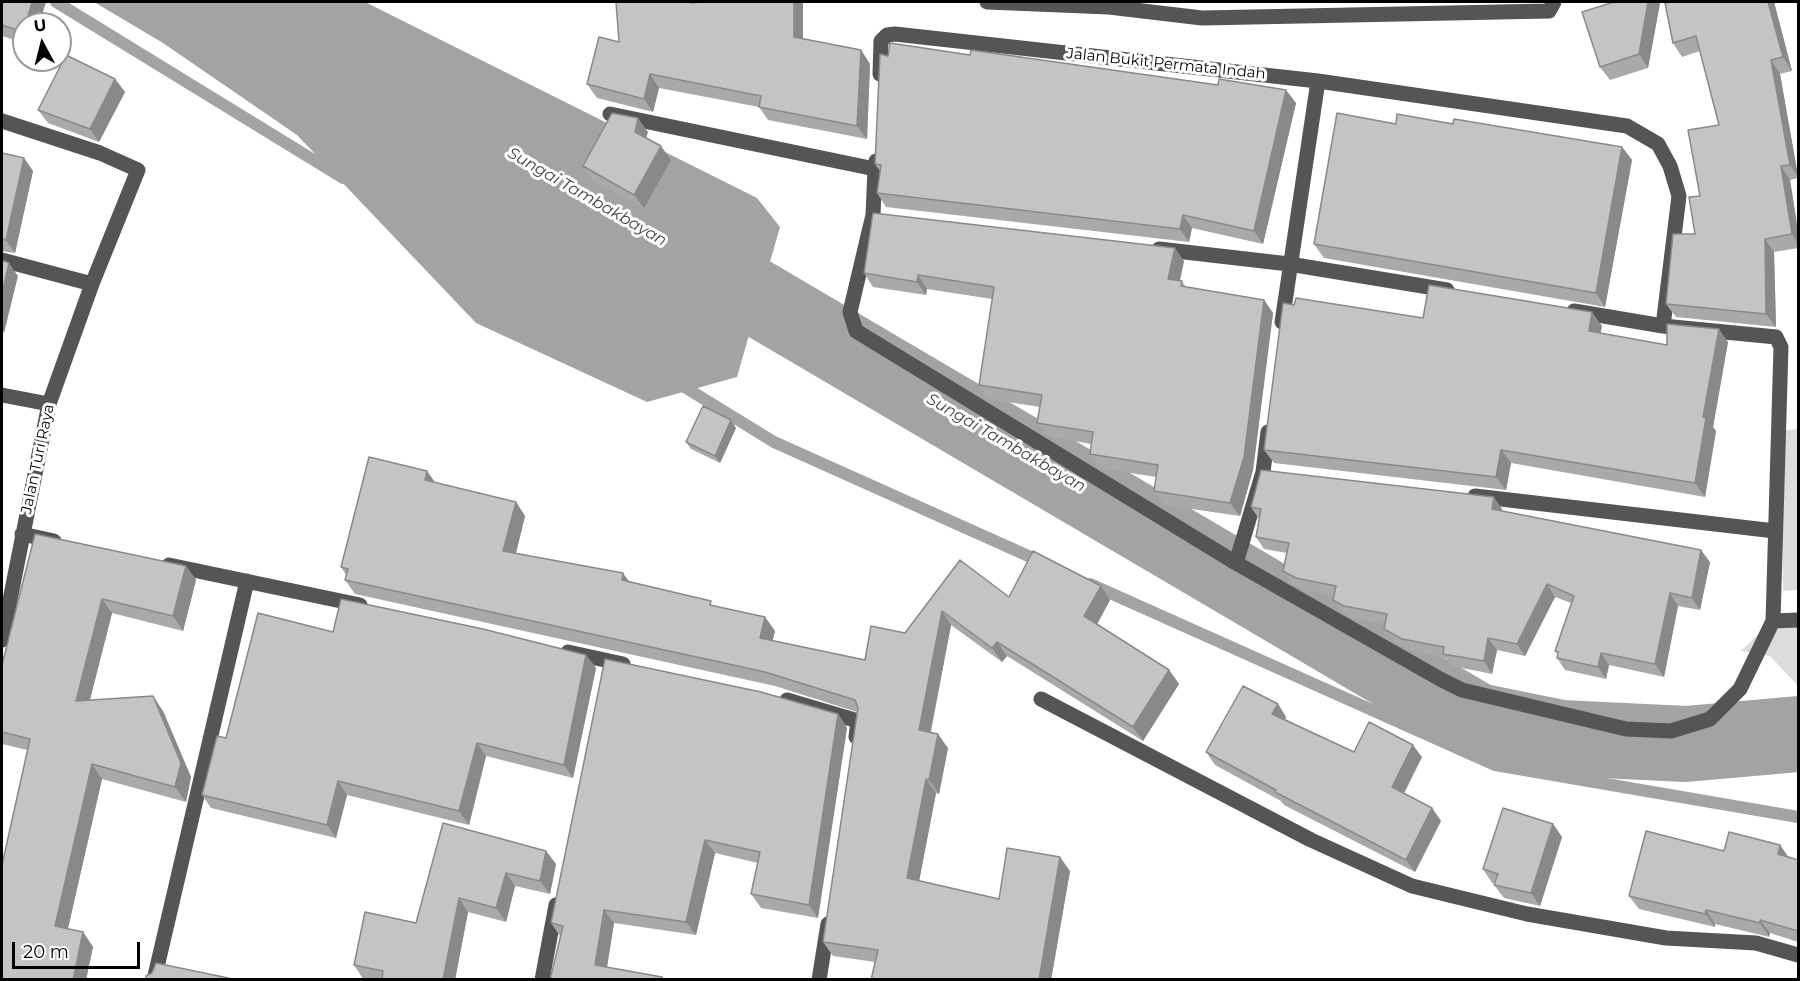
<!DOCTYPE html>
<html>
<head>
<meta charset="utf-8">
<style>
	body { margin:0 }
	#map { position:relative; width:1800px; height:981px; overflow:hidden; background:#fff; font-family:Montserrat,sans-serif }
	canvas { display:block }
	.frame { position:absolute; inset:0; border:3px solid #000; pointer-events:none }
	.north { position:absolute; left:12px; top:12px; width:60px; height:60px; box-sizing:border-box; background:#fff; border:2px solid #999; border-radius:50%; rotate:353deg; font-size:16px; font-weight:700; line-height:24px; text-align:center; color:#000 }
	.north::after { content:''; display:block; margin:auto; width:21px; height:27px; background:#000; clip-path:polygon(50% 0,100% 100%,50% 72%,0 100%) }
	.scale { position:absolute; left:12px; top:942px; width:128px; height:27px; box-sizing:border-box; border:3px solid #000; border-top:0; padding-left:8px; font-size:18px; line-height:21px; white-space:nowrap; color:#000; -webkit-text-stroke:4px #fff; paint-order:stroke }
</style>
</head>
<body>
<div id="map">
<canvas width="1800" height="981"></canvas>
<div class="frame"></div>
<div class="north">U</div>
<div class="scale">20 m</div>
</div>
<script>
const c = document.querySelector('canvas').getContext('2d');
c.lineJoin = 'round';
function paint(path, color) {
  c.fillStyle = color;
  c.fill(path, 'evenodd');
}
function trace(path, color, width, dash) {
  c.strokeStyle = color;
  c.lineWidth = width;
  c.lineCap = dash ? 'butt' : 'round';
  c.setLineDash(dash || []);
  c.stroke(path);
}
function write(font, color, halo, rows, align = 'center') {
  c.font = font + ' Montserrat,sans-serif';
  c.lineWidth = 6;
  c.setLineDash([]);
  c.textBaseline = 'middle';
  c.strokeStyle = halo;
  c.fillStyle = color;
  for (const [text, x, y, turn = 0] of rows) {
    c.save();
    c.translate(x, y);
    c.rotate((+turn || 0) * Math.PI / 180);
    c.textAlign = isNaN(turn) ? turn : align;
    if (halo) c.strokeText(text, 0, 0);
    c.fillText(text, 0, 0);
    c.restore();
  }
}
const green = new Path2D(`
	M1798,429V590L1783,591L1781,431Z
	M1798,626V686L1770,656L1741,651L1763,630Z`);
const water = new Path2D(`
	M94,2H365L757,198L780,227L737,377L647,402L476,323L297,135L163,43Z`);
const stream = new Path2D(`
	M56,2L343,178
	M678,383L774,442L1044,563
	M1090,584L1495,765L1798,817`);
const river = new Path2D(`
	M669,246L1477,721L1561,738L1686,744L1798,734`);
const minor = new Path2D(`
	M987,2L1109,7L1202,18L1549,11L1554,2
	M880,74L881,41L887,35L895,34L1318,81L1627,126L1658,144L1670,166L1679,196L1663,326
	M610,114L875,169L876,161
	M2,121L100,153L138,170L92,284L49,404L2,640
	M875,169L873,215L850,312L856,331L1236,563L1440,679L1462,690L1626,729L1671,731L1710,719L1740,689L1773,621L1781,347L1776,337L1663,326L1574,311
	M1159,249L1289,264L1447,290
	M2,260L92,284
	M1282,322L1318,81
	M2,395L49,404
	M1475,496L1775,531
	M22,534L54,541
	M1236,563L1263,472L1268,432
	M169,565L360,605
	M1773,621L1798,620
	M568,652L623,664
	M1041,699L1311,840L1412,886L1527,914L1666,938L1756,943L1798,955
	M787,700L858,721L856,737
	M154,980L247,581
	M542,980L556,905
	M819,980L828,924`);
const wall = new Path2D(`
	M2,2H46L39,24H24V43L2,36Z
	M700,2H803V39L861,50L870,64L867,139L768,120L759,107L659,88L653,112L597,98L587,84L619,42L694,3Z
	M1166,2H1187L1167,3Z
	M1614,2H1658L1660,3L1648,68L1610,80L1600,67Z
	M1670,2H1774L1792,71L1780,74L1798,175V178L1790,180L1798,231V248L1774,252L1776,327L1676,317L1666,304L1695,234L1700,196L1719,125L1700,51L1682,57L1673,43Z
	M970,55L1218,85L1286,90L1296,103L1263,244L1192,228L1189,242L886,207L877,193L880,171L875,164L888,56Z
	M115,79L125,92L99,142L48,123L38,110Z
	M1396,124H1453L1622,147L1632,160L1605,307L1324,258L1314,244Z
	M648,132L646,138L671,160L644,208L592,180L583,166Z
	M2,153L24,158L33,171L15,253L2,251Z
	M1184,261L1180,281H1182L1186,287L1264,300L1273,313L1253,470L1240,516L1164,505L1154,491L1156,477L1099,468L1090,454L1091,444L1047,436L1037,423L1040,407L988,399L979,385L992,299L927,289L926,295L873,287L864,273Z
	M1294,305L1423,318L1602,326L1600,333L1667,345L1728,342L1713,427L1716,431L1705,497L1511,463L1506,490L1274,463L1264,450Z
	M736,428L720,463L691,449L686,442Z
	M427,471L435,482L516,502L525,516L516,553L629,581L714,606L765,617L775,631L772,640L865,660L905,633L960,560L1009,597L1110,600L1097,624L1169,670L1179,684L1143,741L1007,656L1002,662L951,625L931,732L948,748L939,794L936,793L919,881L999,899L1070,871L1051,980H871L875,962L833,956L823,942L857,712L775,686L355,594L345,580L346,575L341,567Z
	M1251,507L1502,509V511L1710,562L1700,610L1678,606L1664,677L1609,665L1606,679L1565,670L1557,658V654L1555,651L1571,603L1555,597L1525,656L1497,650L1492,674L1452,666L1446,658L1410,651L1393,641L1384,629L1385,624L1353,618L1342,612L1333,600L1334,596L1304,591L1291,583L1283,571L1287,553L1264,549L1256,537L1259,519Z
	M35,534L186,566L196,580L183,631L112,613L90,700L163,711L191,777L186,802L102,779L68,929L83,932L93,947L86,980H2L27,750L2,744V665Z
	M333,632L586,655L596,668L573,778L486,756L469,825L347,795L336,838L211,808L202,795L226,738Z
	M1278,704L1286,717L1285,719L1354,752L1422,757L1404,794L1432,808L1441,821L1415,872L1284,805L1281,801L1215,765L1206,752Z
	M838,714L847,728L818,918L761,908L751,894L758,863L715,853L696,935L614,923L607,967L662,977L664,980H550L560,936L551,923Z
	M1553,824L1562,837L1540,906L1504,898L1494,885L1495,883H1492L1483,869Z
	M1780,845L1788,856L1798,860V942L1770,933L1769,937L1715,924V927L1639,909L1629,896L1724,851Z
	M546,851L556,864L550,894L515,886L506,922L468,912L455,980H367L363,979L354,965L416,923Z`);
const shadedWall = new Path2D(`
	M32,2H46L39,24H26Z
	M794,2H803V51L794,37Z
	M1648,2H1658L1660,3L1648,68L1639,54Z
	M1768,2H1774L1792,71L1783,57Z
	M861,50L870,64L867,139L857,126Z
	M1771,60L1780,74L1798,177L1790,165Z
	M650,74L659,88L653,112L644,99Z
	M115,79L125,92L99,142L90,129Z
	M1286,90L1296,103L1263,244L1254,231Z
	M638,118L648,132L644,145L635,132Z
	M661,146L671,160L644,208L634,195Z
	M1622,147L1632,160L1605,307L1596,293Z
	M24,158L33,171L15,253L6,240Z
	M1781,166L1790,180L1798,231V244L1792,234Z
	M1183,215L1192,228L1189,242L1180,229Z
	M1765,239L1774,252L1776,327L1766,314Z
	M1175,248L1184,261L1177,292L1168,279Z
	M9,263L18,276L4,333L2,329V293Z
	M918,275L927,289L926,295L917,282Z
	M1264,300L1273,313L1253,470L1240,516L1230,503Z
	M1592,312L1602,326L1598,345L1589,331Z
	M1719,329L1728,342L1713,427L1716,431L1705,497L1695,483L1703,417Z
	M731,420L736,428L720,463L715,456Z
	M1501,450L1511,463L1506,490L1496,477Z
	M427,471L437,486L425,480Z
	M1494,497L1502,509L1500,521L1492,509Z
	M516,502L525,516L513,565L503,551Z
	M1701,550L1710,562L1700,610L1692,598Z
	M186,566L196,580L183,631L173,616Z
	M623,573L633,587L622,580Z
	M1547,584L1555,597L1525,656L1517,644Z
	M1101,586L1110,600L1094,630L1084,616Z
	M1670,593L1678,606L1664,677L1655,664Z
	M102,599L112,613L86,715L76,701Z
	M942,611L951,625L928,744L919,730Z
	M765,617L775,631L770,652L760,638Z
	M1488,638L1497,650L1492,674L1484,661Z
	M997,642L1007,656L1002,662L992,648Z
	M1601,653L1609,665L1606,679L1598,667Z
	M586,655L596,668L573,778L564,765Z
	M1169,670L1179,684L1143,741L1133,727Z
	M153,696L163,711L191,777L186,802L175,787Z
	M1278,704L1286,717L1281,726L1272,714Z
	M838,714L847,728L818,918L809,905Z
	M938,734L948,748L939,794L929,780Z
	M477,743L486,756L469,825L459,811Z
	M1413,745L1422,757L1400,800L1392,787Z
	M92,764L102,779L65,941L55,926Z
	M926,779L936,793L917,892L907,878Z
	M338,781L347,795L336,838L327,825Z
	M1432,808L1441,821L1415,872L1406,860Z
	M1553,824L1562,837L1540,906L1531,893Z
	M705,840L715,853L696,935L686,922Z
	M1780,845L1789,859L1778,854Z
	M546,851L556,864L550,894L540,881Z
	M1060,857L1070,871L1051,980H1039Z
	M506,873L515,886L506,922L496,908Z
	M459,898L468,912L455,980H443Z
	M604,910L614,923L605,979L595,965Z
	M1706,910L1715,924V927L1705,914Z
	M1760,920L1770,933L1769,937L1760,923Z
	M83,932L93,947L86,980H73Z`);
const building = new Path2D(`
	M2,2H32L26,24H24L23,32L2,25Z
	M616,2H690L692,3L700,2H794V37L861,50L857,126L759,107L761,96L650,74L644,99L587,84L599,37L619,42Z
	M1614,2H1648L1639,54L1600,67L1582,12Z
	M1670,2H1768L1783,57L1771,60L1790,165L1781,166L1792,234L1765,239L1766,314L1666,304L1673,234H1695L1689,197L1700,196L1688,130L1719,125L1696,36L1673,43L1665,3Z
	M890,43L970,55L971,50L1218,85L1219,79L1286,90L1254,231L1183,215L1180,229L877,193L881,165L875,164L880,54L888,56Z
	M66,55L115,79L90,129L38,110Z
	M612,113L638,118L635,132L661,146L634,195L583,166Z
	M1337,113L1396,124L1397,114L1453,124L1454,119L1622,147L1596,293L1314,244Z
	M2,153L24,158L6,240L2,239Z
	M873,213L1175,248L1168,279L1182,281L1181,286L1264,300L1244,457L1230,503L1154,491L1158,465L1090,454L1093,432L1037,423L1042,395L979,385L994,287L918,275L917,282L864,273Z
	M2,260L9,263L2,293Z
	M1429,285L1592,312L1589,331L1667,345V324L1719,329L1703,417L1706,418L1695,483L1501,450L1496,477L1264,450L1283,303L1294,305L1296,298L1423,318Z
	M703,406L731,420L715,456L686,442Z
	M369,457L427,471L425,480L516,502L503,551L623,573L622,580L711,601L710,605L765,617L760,638L865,660L871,626L905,633L960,560L1009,597L1033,551L1101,586L1084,616L1169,670L1133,727L997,642L992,648L942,611L919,730L938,734L929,780L926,779L907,878L999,899L1007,848L1060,857L1039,980H871L878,950L823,942L858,708L855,700L765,672L345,580L348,569L341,567Z
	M1261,470L1494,497L1492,509L1701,550L1692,598L1670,593L1655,664L1601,653L1598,667L1557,658L1558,652L1555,651L1574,596L1547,584L1517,644L1488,638L1484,661L1443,654L1444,647L1402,639L1384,629L1387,614L1344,606L1333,600L1336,586L1296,578L1283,571L1289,543L1256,537L1261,509L1251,507Z
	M35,534L186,566L173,616L102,599L76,701L153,696L181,763L175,787L92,764L55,926L83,932L73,980H2V865L30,739L2,732V665Z
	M341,599L483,629L586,655L564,765L477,743L459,811L338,781L327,825L202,795L217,736L226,738L258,613L333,632Z
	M605,659L761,692L838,714L809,905L751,894L760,852L705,840L686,922L604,910L595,965L662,977V980H550L563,926L551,923Z
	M1243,686L1278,704L1272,714L1354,752L1369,722L1413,745L1392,787L1432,808L1406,860L1275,792L1276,790L1206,752Z
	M1503,808L1553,824L1531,893L1494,885L1498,874L1483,869Z
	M443,823L546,851L540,881L506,873L496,908L459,898L443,980H382L383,971L354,965L365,912L416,923Z
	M1646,831L1724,851L1729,832L1780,845L1778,854L1798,860V931L1760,920V923L1706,910L1705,914L1629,896Z
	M156,963L233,979L232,980H146V976L152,973Z`);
const streetNames = [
	["Jalan Bukit Permata Indah",1166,64,6],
	["Jalan Turi Raya",38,459,-78]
];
const waterNames = [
	["Sungai Tambakbayan",587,197,30],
	["Sungai Tambakbayan",1006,443,30]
];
paint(green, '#dcdcdc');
paint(water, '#a3a3a3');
trace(stream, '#a3a3a3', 12);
trace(river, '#a3a3a3', 76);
trace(minor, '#555', 15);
paint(wall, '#a9a9a9');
paint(shadedWall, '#898989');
paint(building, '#c4c4c4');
trace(building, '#898989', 1.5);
write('15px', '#000', '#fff', streetNames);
write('italic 16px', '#444', '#fff', waterNames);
</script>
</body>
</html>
